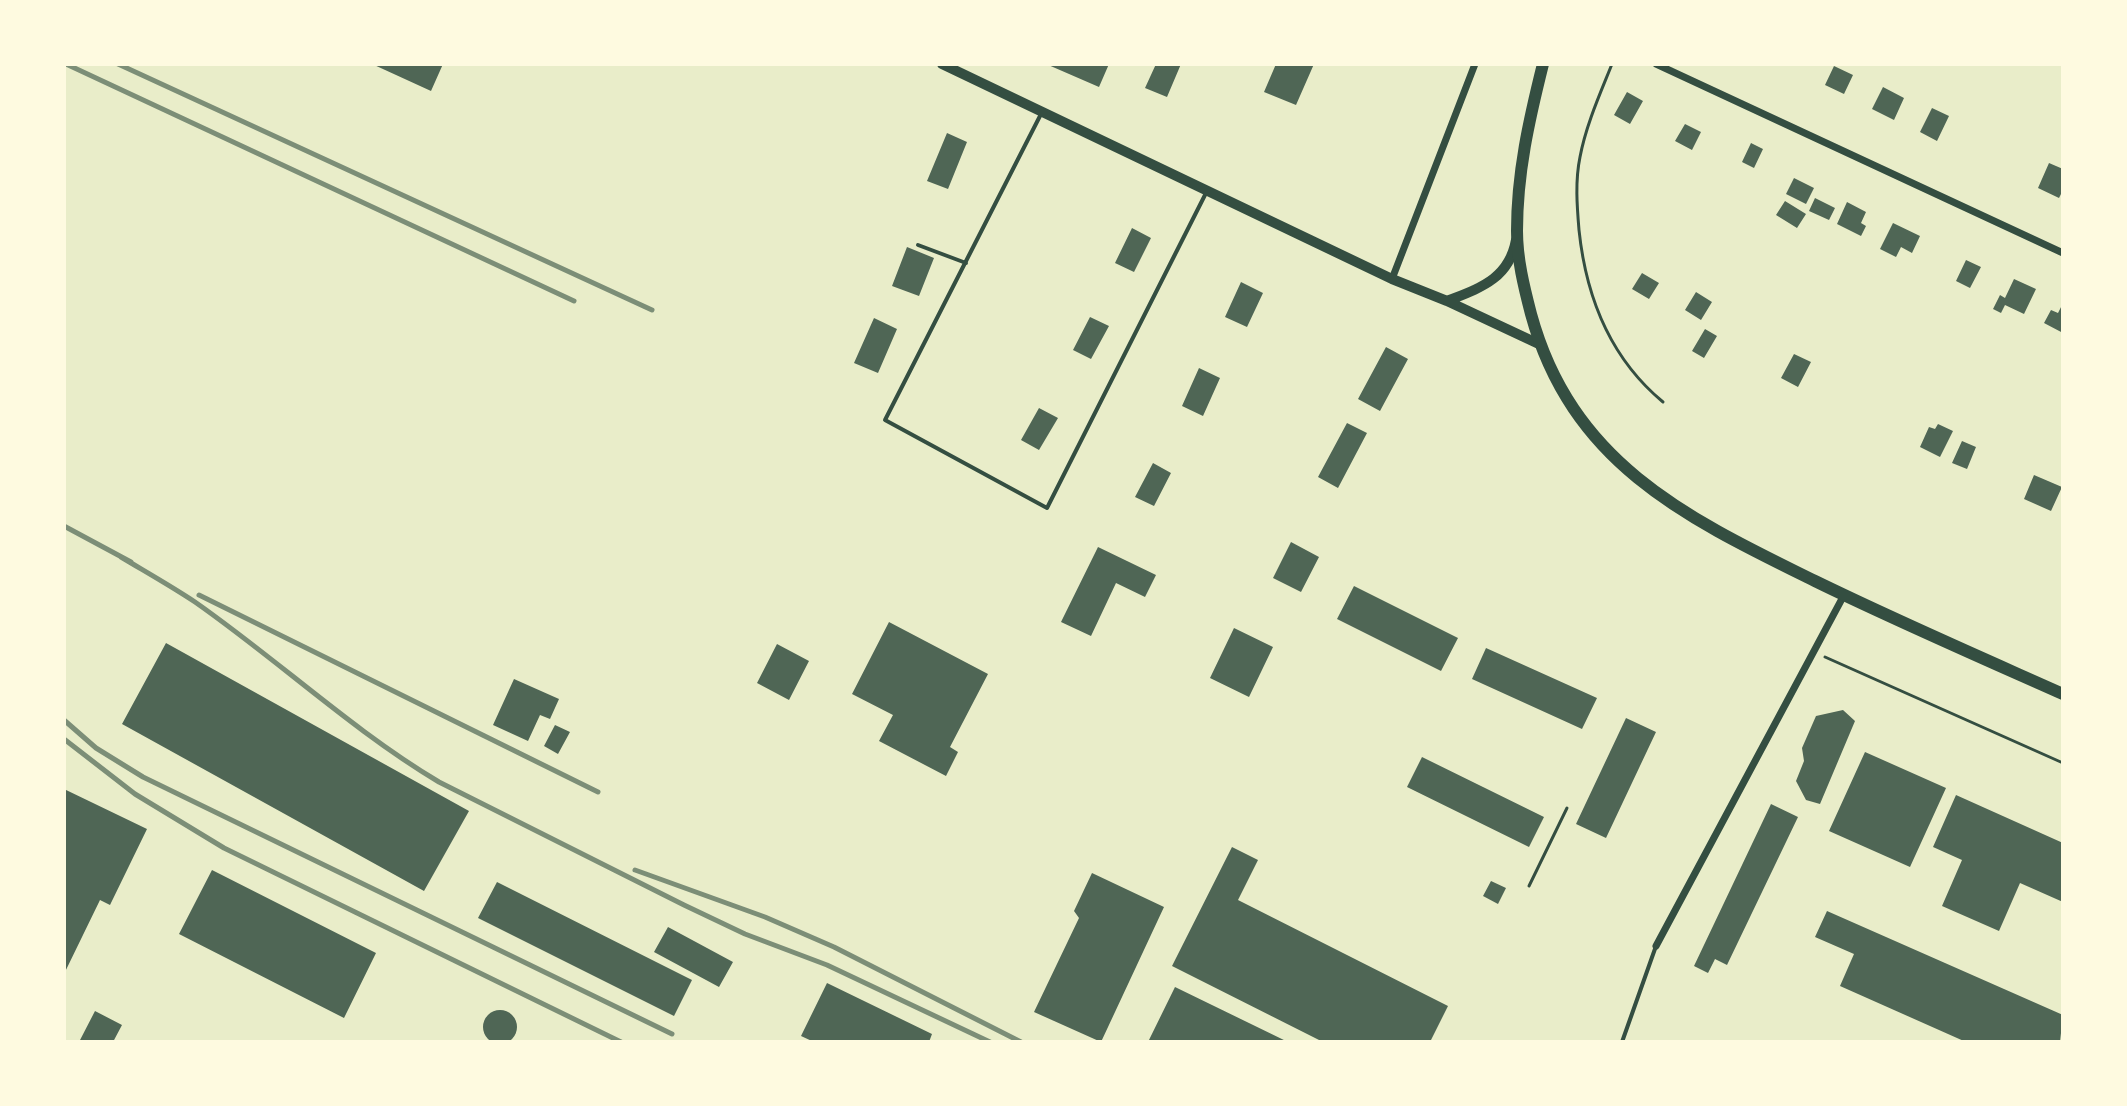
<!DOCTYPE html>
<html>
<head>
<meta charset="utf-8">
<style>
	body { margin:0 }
	#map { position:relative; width:2127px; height:1106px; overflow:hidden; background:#e9edc9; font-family:Overpass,sans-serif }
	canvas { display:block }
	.frame { position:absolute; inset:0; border:66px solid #fefae0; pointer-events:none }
</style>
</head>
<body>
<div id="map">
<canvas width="2127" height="1106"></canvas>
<div class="frame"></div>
</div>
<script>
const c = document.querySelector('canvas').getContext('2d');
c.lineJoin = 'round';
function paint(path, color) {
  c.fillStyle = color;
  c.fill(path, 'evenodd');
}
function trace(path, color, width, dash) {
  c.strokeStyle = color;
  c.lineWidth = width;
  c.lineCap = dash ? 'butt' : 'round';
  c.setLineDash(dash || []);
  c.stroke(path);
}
const building = new Path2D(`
	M372,64H443L431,91Z
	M1046,64H1109L1099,87Z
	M1156,64H1181L1167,97L1145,88Z
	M1276,64H1314L1296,105L1264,92Z
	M1834,66L1853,75L1844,94L1825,85Z
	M1883,87L1904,98L1894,120L1872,109Z
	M1627,92L1643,101L1630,124L1614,115Z
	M1932,108L1949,116L1937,141L1920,132Z
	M1685,124L1701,132L1692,150L1675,141Z
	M947,133L967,142L948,189L927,181Z
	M1751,143L1763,149L1754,168L1742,162Z
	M2049,163L2063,169V190L2059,198L2038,188Z
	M1794,178L1814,188L1806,204L1786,194Z
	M1815,198L1835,208L1829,220L1809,211Z
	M1785,201L1806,214L1797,228L1776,215Z
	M1847,202L1866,212L1861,223L1866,226L1861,236L1837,224Z
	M1893,223L1920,236L1912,253L1901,247L1896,257L1880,249Z
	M1132,228L1151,238L1134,272L1115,263Z
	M907,247L934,258L919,296L892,286Z
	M1966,260L1981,267L1970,288L1956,281Z
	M1642,273L1659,283L1649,299L1632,289Z
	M2014,279L2036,289L2024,314L2005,305L2001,313L1993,309L2000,295L2005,298Z
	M1241,282L1263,293L1247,327L1225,317Z
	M1696,292L1712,302L1701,320L1685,310Z
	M2063,303V333L2044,323L2051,310L2058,313Z
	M1090,317L1109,326L1091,359L1073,350Z
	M874,318L897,329L878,373L854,363Z
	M1705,329L1717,336L1704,358L1692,351Z
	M1386,347L1408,359L1380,411L1358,399Z
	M1794,354L1811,362L1798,387L1781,378Z
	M1199,368L1220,378L1203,416L1182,406Z
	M1039,408L1058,418L1039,450L1021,440Z
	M1347,423L1367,433L1338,488L1318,477Z
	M1938,424L1953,431L1940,457L1920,447L1929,427L1935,429Z
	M1962,441L1976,447L1967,469L1952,463Z
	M1153,463L1171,473L1154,506L1135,497Z
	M2034,475L2062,487L2051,511L2024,499Z
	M1291,542L1319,557L1301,592L1273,578Z
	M1098,547L1156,575L1145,597L1116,583L1091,636L1061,622Z
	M1354,586L1458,638L1441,671L1337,619Z
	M889,622L988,674L950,747L958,752L946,776L879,741L893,715L852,694Z
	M1234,628L1273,647L1249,697L1210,678Z
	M166,643L469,811L424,891L122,724Z
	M777,644L809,661L789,700L757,683Z
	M1486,648L1597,698L1582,729L1472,679Z
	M514,679L559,699L550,719L540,715L528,741L493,725Z
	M1843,710L1855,721L1820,804L1806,800L1796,781L1804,761L1802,748L1816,716Z
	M1626,718L1656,732L1606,838L1576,824Z
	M555,725L570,732L558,754L544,746Z
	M1865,752L1946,788L1910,867L1829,831Z
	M1422,757L1544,817L1529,847L1407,787Z
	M64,789L147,829L110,905L100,900L64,974Z
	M1956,795L2063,843V902L2020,883L1999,931L1942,906L1962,860L1933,847Z
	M1771,804L1798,817L1727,965L1715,959L1708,973L1694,966Z
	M1232,847L1258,860L1238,900L1448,1006L1430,1042H1323L1172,966Z
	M212,870L376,953L344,1018L179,934Z
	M1092,873L1164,907L1101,1042L1034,1012L1079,918L1074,911Z
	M1491,881L1506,888L1498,904L1483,896Z
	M497,882L692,980L674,1016L478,918Z
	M1827,911L2063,1015L2060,1042H1966L1840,986L1854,954L1815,937Z
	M668,927L733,962L719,987L654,952Z
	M827,983L932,1034L929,1042H814L801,1036Z
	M1175,987L1288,1042H1148Z
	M483 1027a17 17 0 1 1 34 0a17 17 0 1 1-34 0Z
	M95,1011L122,1025L113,1042H79Z`);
const path = new Path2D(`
	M1612,64C1600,94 1586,125 1580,157C1575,181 1577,206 1579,230C1586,297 1610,358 1663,402
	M1825,657L2063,763
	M1529,886L1567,808`);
const service = new Path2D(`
	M1041,114L885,420L1047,508L1207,191
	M918,245L966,263
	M1622,1042L1656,946`);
const minor = new Path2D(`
	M1656,64L2063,253
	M1392,279L1475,64
	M1656,946L1844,595`);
const secondary = new Path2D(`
	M942,64L1392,279L1447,301L1541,345
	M1447,301C1480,288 1509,279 1516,240`);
const primary = new Path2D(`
	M1543,64C1529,120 1517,173 1517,231C1517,259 1524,287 1531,314C1572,464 1687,518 1815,581C1897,621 1980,657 2063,694`);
const rail = new Path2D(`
	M66,64L574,301
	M118,64L652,310
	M64,526L131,562
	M121,557C146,572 171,586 195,602C278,660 352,730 439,782L684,905L745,934L827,965L990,1042
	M199,595L598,792
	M64,720L96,748L143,777L672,1034
	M64,739L135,794L224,848L621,1042
	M635,870L765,917L834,947L1021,1042`);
paint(building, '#4f6655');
trace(path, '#344e41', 3);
trace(service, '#344e41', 4);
trace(minor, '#344e41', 7);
trace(secondary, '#344e41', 10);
trace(primary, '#344e41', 12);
trace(rail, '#7c8e77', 5);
</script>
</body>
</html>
